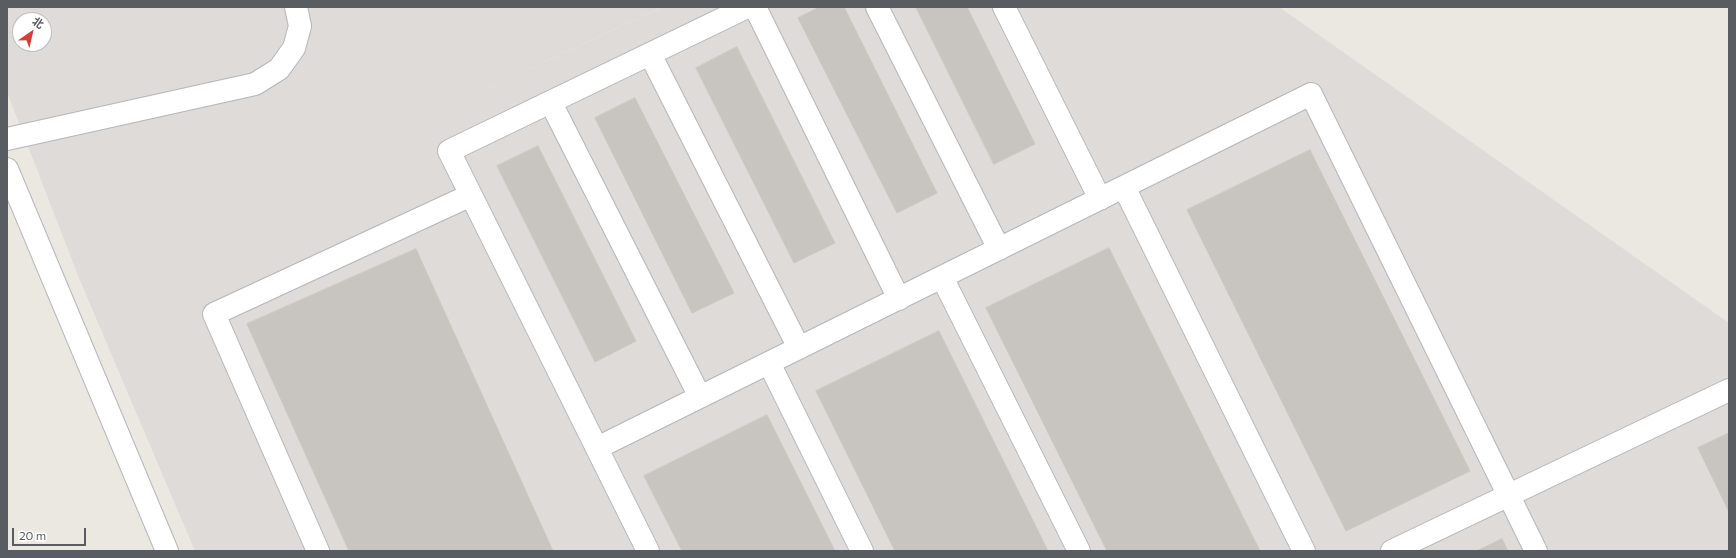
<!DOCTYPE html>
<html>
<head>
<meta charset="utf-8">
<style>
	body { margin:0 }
	#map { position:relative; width:1736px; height:558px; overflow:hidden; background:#eae8e0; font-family:Commissioner,"Noto Sans SC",sans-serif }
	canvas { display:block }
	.frame { position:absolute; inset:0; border:8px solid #595c60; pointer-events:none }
	.north { position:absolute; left:12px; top:12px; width:40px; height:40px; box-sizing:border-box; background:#fff; border:1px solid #bdbebf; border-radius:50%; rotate:34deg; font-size:11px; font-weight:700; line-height:16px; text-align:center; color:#595c60 }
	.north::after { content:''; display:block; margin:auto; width:14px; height:18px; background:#d83c38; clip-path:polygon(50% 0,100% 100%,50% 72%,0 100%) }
	.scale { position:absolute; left:12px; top:528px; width:74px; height:18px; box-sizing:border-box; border:2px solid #595c60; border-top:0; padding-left:5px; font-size:12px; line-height:14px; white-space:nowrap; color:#595c60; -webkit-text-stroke:3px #fff; paint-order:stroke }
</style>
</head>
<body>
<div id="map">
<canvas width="1736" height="558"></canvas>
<div class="frame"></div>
<div class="north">北</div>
<div class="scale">20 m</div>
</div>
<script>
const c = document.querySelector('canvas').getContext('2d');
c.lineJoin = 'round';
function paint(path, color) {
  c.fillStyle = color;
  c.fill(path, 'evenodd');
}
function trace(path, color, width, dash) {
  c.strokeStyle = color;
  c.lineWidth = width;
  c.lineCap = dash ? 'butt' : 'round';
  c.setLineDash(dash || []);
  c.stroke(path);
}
const industrial = new Path2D(`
	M7,7H662L243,202L663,7H1279L1729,323V551H195L79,278L7,92ZM20,20H44V44H20Z`);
const building = new Path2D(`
	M820,7H844L937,193L897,213L798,18Z
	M916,7H967L1035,144L994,164Z
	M737,47L835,243L794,263L696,68Z
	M635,98L734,293L692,313L595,118Z
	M538,146L636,341L595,362L497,166Z
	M1310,150L1470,471L1346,531L1187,210Z
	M1109,248L1260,551H1107L986,308Z
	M416,249L553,551H349L247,324Z
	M939,331L1048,551H895L816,391Z
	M767,415L835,551H682L644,476Z
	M1729,433V512L1698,448Z
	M1502,539L1508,551H1477Z`);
const minor = new Path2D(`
	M755,7L899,299
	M877,7L999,249
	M1004,7L1100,199
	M650,54L799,348
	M551,103L700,397
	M7,139L255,84L279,69L294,48L300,26L296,7
	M7,169L167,551
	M1124,187L1304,551
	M942,277L1079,551
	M769,363L862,551
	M597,448L1311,94L1536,551
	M318,551L214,314L471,195
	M648,551L449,151L747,7
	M1392,551L1729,390`);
paint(industrial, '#dedbd8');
paint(building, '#c8c4c0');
trace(building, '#cec9bf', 1);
trace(minor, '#b3b6ba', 24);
trace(minor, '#fff', 22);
</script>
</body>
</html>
